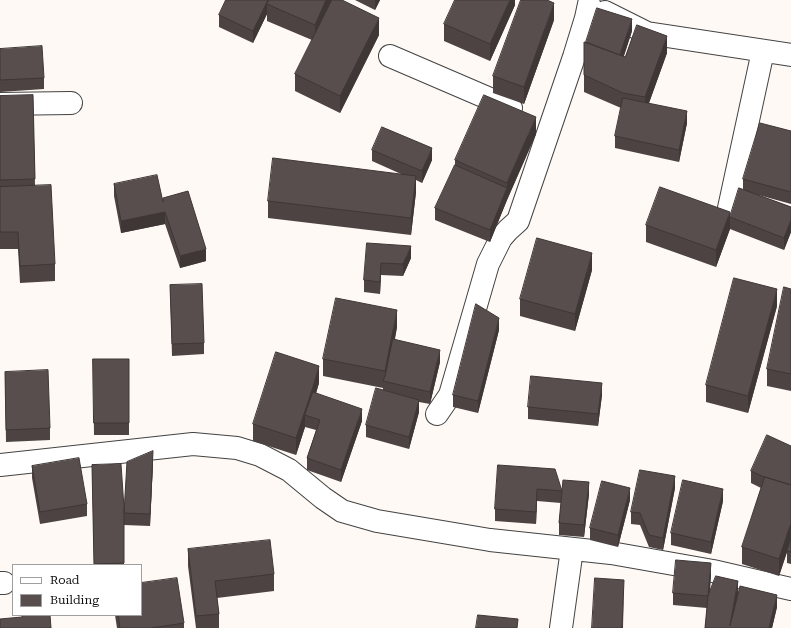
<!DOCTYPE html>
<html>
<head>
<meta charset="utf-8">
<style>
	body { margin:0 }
	#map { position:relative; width:791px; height:628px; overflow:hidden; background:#fef9f4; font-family:"Roboto Serif",serif }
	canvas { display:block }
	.legend { position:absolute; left:12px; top:564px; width:130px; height:52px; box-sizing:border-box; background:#fff; border:1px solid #9f9f9f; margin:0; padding:5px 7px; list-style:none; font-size:12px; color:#101010 }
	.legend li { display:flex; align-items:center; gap:8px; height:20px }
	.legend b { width:20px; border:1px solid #9f9f9f }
</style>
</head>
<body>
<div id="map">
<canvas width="791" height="628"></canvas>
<ul class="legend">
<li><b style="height:5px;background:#fff"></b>Road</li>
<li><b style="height:11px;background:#584e4d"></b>Building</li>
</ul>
</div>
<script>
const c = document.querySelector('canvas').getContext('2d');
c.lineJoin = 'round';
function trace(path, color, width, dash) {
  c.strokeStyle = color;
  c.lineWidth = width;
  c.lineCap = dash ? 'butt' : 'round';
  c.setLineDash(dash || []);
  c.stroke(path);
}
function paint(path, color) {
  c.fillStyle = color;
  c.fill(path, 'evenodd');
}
const minor = new Path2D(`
	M605,12L647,33L791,55
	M390,56L511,108
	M0,104L71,103
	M729,208L763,51
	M437,414L450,395L488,264L501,238L508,230L518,221L574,57L586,18L589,4
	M0,465L193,444L237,448L260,455L289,470L323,498L342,511L377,521L490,540L611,553L713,571L791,589
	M0,583H4
	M561,628L572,549`);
const wall = new Path2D(`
	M226,0H342L379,35L340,113L295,91V74L312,40L267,21V14L253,43L219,27V15Z
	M355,0H380L375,10Z
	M515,0V5L490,61L444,41V24Z
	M554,20L524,104L493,93V76Z
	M632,31L624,56L625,57L667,53L649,103L687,123L679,162L615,148V136L621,108L584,92V42H586Z
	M0,49L44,78V89L0,92Z
	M33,95L35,185L55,264V281L20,283L18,249H0V96Z
	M791,131V204L755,194L791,207V232L784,250L730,229L716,267L646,242V225L730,217L743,190V179Z
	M536,134L507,200L490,242L435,220V208L455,165V160Z
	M372,150L432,160L422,183L416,180V192L411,235L268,218V201L401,174L372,161Z
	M114,184L163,202L206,261L180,268L165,224L121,233L114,196Z
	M367,243L411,258L403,276L381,275L380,294L364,292V280Z
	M592,270L575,331L520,316V299Z
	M170,285L204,343V354L172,356Z
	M791,289V391L767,386V369Z
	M777,306L748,413L706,402V385Z
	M397,327L395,339L440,362L430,404L419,402V412L409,449L366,437V425L383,390V388L323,376V359Z
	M499,330L478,413L453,407V395Z
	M93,359H129V435H94Z
	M5,372L50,428V440L6,442Z
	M319,383L316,393L362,421L341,482L307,470V458L316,430L305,427L296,455L253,441V424Z
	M602,395L598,426L528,419V407Z
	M791,446V564L787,563V552L779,576L742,564V547L761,488L751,483V471Z
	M153,463L150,526L124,525V565H94L92,465L124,508Z
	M498,465L562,491L589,494L584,537L559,535V523L561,503L537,501L536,524L495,521V509Z
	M32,466L87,504V516L40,524L32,478Z
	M675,488L663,550L649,547L640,525L631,524V512Z
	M630,500L618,547L590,540V528Z
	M723,501L711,554L671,545V533Z
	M188,549L274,574V591L217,598L219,614V628H196L188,566Z
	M711,574L710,593L738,592L777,607L772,628H705L707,608L673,605V593Z
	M115,615H141L184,623V628H117Z`);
const shadedWall = new Path2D(`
	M268,0L267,4V14L253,43V31Z
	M326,0H334L315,42V25Z
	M375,0H380L375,10Z
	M510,0H515V5L490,61V44Z
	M554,3V20L524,104V87Z
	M379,18V35L340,113V96Z
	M632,19V31L619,70V58Z
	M667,36V53L645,114V97Z
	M687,111V123L679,162V150Z
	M536,117V134L507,200L490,242V230L507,188V183Z
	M432,148V160L422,183V171Z
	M416,176V192L411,235V218Z
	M165,212V224L121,233V221Z
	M730,212V229L716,267V250Z
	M791,220V232L784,250V238Z
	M411,246V258L403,276V264Z
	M206,249V261L180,268V256Z
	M592,253V270L575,331V314Z
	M381,263V275L380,294V282Z
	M777,289V306L748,413V396Z
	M397,310V327L386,382L385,381V371Z
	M499,318V330L478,413V401Z
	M440,350V362L430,404V392Z
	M319,366V383L313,404L305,415V427L296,455V438Z
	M602,383V395L598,426V414Z
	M419,400V412L409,449V437Z
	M362,409V421L341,482V470Z
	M153,451V463L150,526V514Z
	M675,476V488L663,550V538Z
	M589,482V494L584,537V525Z
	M630,488V500L618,547V535Z
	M537,489V501L536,524V512Z
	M723,489V501L711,554V542Z
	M791,523V540L779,576V559Z
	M711,563V574L708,608V596Z
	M624,580L623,628H622Z
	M738,581V592L731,628L730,625Z
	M777,595V607L772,628H769Z`);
const building = new Path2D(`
	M226,0H268L253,31L219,15Z
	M269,0H326L315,25L267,4Z
	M332,0H342L379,18L340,96L295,74Z
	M455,0H510L490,44L444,24Z
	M521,0H547L554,3L524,87L493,76Z
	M597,8L632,19L620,55L586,42Z
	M637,25L667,36L645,97L623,93L584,75V42L625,57Z
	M42,46L44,78L0,80V49Z
	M33,95L35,179L0,180V96Z
	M484,95L536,117L507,183L455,160Z
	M623,98L687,111L679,150L615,136Z
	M760,123L791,131V192L743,179Z
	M382,127L432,148L422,171L372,150Z
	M273,158L416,176L411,218L268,201Z
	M455,165L507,188L490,230L435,208Z
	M157,175L163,202V198L188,191L206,249L180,256L165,212L121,221L114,184Z
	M51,185L55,264L20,266L18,232H0V187Z
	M660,187L730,212L716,250L646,225Z
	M739,188L791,207V220L784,238L730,217Z
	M537,238L592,253L575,314L520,299Z
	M367,243L411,246L403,264L381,263L380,282L364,280Z
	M734,278L777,289L748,396L706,385Z
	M202,284L204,343L172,344L170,285Z
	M784,287L791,289V374L767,369Z
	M336,298L397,310L385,371L323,359Z
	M476,304L499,318L478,401L453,395Z
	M393,339L440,350L430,392L383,381L385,376Z
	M276,352L319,366L313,387L296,438L253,424Z
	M93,359H129V423H94Z
	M48,370L50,428L6,430L5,372Z
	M531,376L602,383L598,414L528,407Z
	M376,388L419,400L409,437L366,425Z
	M313,392L362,409L341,470L307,458L320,420L305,415Z
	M767,435L791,446V485L765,477H764L751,471Z
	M153,451L150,514L124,513L127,462Z
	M79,458L87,504L40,512L32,466Z
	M121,464L124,508V563L94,564L92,465Z
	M498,465L555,469L562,491L563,480L589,482L584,525L559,523L562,491L537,489L536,512L495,509Z
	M640,470L675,476L663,538L649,535L640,513L631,512Z
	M765,477L791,485V523L779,559L742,547Z
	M683,480L723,489L711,542L671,533Z
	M602,481L630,488L618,535L590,528Z
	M791,539V552L787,551Z
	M270,540L274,574L215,581L219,614L196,616L188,549Z
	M676,560L711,563L708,596L673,593Z
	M716,576L738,581L730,625V626L740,586L777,595L769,628H705L708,596Z
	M177,578L184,623L151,628H120L118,615H141V583Z
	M595,578L624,580L622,628H592Z
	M22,615H50L51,628H0V619L22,617Z
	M478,615L518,619L517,628H476Z`);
trace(minor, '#434343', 24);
trace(minor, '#fff', 22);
paint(wall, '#4c4342');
paint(shadedWall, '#3e3736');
paint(building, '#584e4d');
trace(building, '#3e3736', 1);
</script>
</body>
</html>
